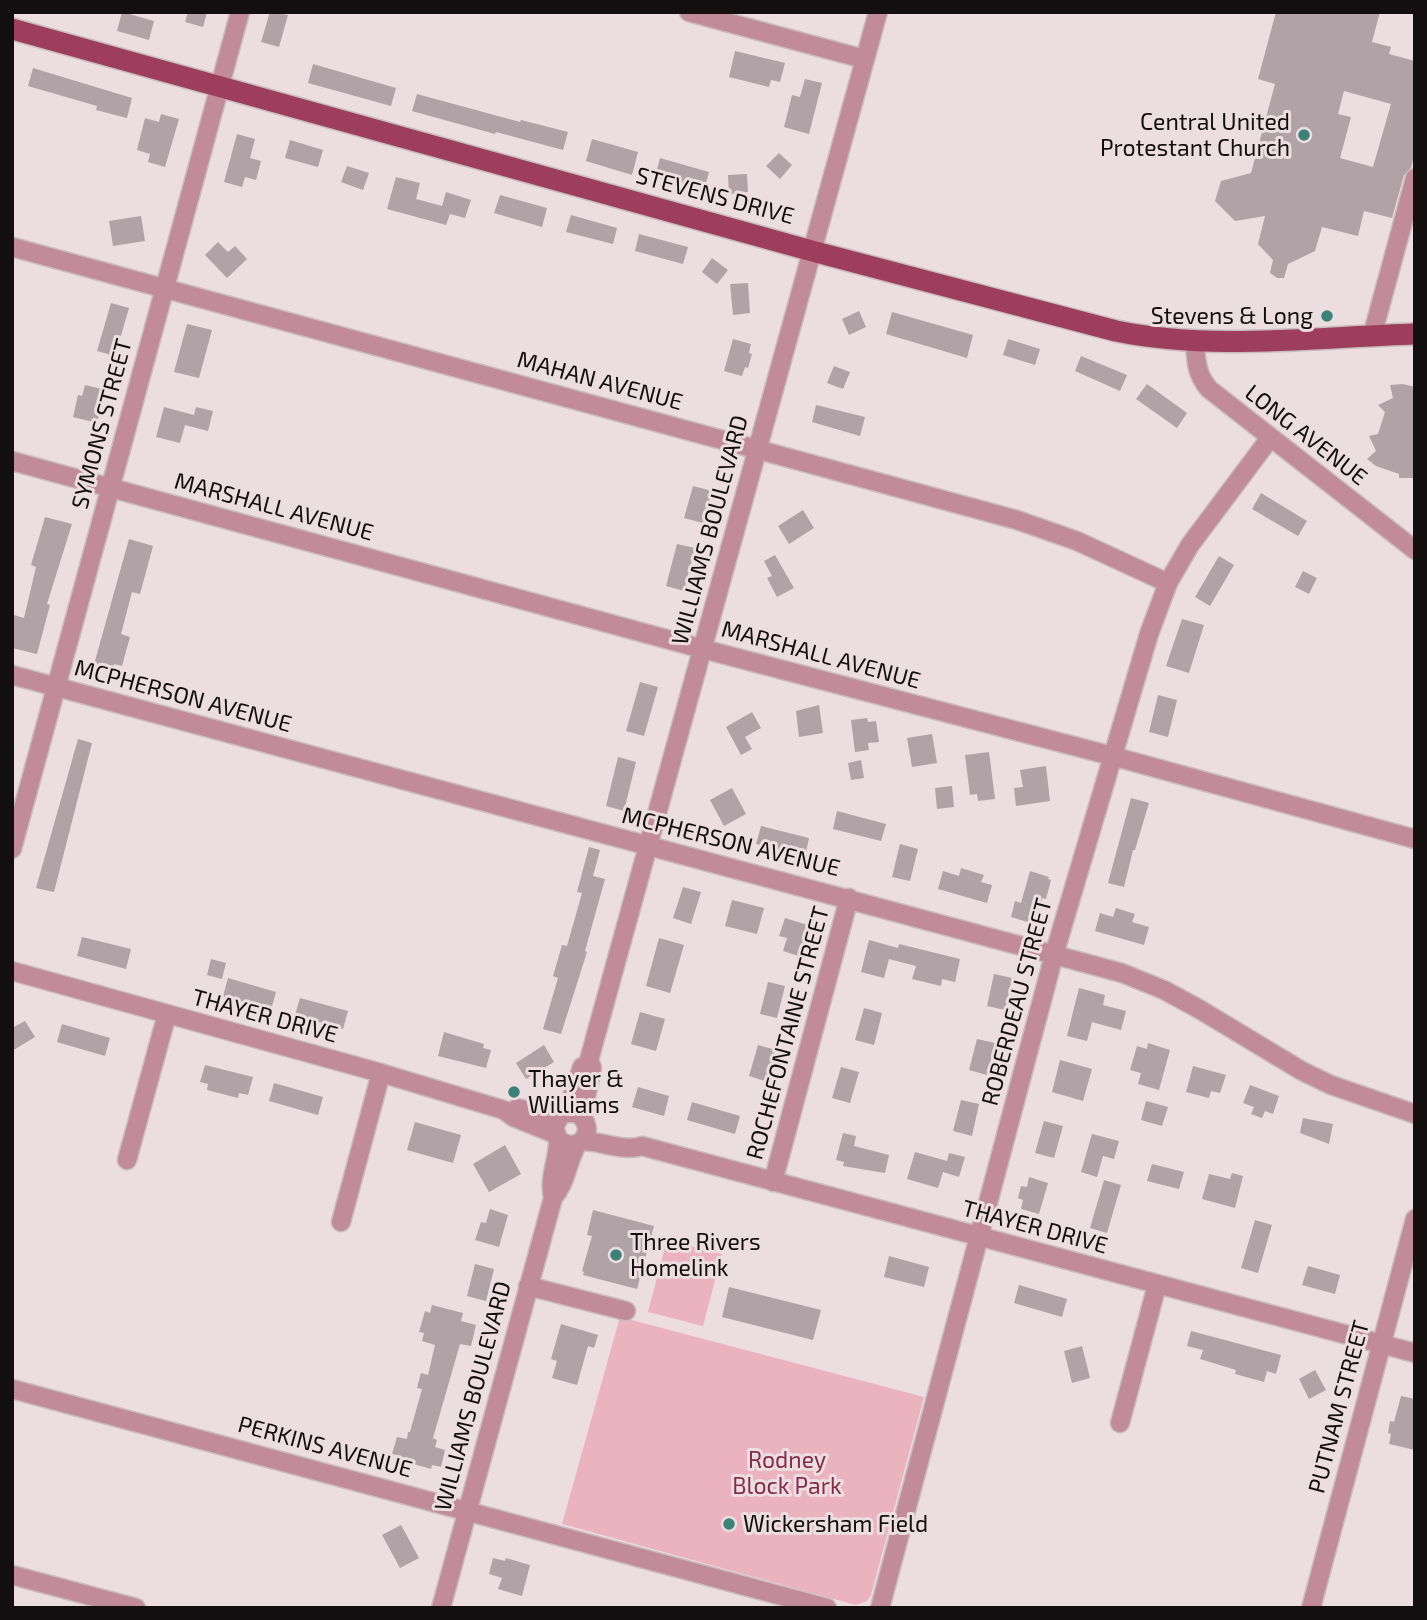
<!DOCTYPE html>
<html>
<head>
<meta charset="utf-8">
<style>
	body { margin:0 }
	#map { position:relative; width:1427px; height:1620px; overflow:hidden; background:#ebdde0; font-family:"Exo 2",sans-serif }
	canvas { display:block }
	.frame { position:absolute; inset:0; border:14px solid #130e0f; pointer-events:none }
</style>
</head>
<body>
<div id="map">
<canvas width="1427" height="1620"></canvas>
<div class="frame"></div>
</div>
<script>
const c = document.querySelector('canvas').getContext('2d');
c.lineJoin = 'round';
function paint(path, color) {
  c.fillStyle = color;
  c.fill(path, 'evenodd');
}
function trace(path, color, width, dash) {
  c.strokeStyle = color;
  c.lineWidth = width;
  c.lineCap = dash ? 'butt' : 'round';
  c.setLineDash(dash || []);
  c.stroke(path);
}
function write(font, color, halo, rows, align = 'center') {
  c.font = font + ' "Exo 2",sans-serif';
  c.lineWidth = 6;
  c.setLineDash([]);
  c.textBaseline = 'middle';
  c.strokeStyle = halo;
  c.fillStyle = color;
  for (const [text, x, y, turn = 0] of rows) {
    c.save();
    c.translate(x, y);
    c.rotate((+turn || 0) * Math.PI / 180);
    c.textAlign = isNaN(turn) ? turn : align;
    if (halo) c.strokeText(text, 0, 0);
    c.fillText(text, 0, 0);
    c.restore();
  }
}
const green = new Path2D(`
	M667,1240L722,1254L703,1326L648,1312Z
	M620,1317L924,1397L871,1595L867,1601L856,1605L562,1524Z`);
const building = new Path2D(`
	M122,12L154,21L149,40L117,31Z
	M188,12H207L203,27L185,22Z
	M270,12L288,15L279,47L261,42Z
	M1276,12H1380L1372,42L1391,47L1389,54L1415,61V152L1411,168L1404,175L1392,218L1364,211L1358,236L1322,227L1315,251L1288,264L1284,278H1277L1270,273L1273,260L1258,244L1265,216L1235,221L1215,201L1221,181L1251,173L1275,84L1258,79ZM1344,91L1391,104L1373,167L1340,158L1351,117L1338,114Z
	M735,51L785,63L780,82L771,80L769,87L729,77Z
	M313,64L396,88L391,106L308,83Z
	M33,68L132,98L127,118L96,110L97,106L28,86Z
	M805,79L822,83L809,134L784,127L792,95L800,97Z
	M417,94L520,122L521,120L568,132L563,150L496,132L495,134L412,111Z
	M161,114L179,119L165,167L148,162L150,154L137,150L145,118L159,122Z
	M237,134L255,139L250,158L261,161L256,180L245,177L242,187L224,182Z
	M592,139L638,152L632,175L586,161Z
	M290,140L323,150L318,167L285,158Z
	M779,153L792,165L780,179L766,166Z
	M660,158L709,172L704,191L655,177Z
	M347,166L369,173L363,190L341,182Z
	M747,174L748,192L729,194L728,175Z
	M396,177L420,183L416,199L442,206L446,192L471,200L465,218L450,214L446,225L387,209Z
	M500,195L547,208L542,227L494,213Z
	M571,215L617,228L613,244L566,232Z
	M141,216L145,241L113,246L109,221Z
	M639,234L688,247L683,264L635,251Z
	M218,242L228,252L235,246L247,259L227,278L205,255Z
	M712,258L728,270L717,284L702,272Z
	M748,283L750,313L733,315L730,284Z
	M111,303L129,308L115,356L97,351Z
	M859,311L866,327L849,335L842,319Z
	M892,312L973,335L967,358L886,334Z
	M187,324L212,330L199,378L174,372Z
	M733,339L751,344L749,353L752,354L748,368L745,367L742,376L724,371Z
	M1008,339L1040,349L1035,365L1003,355Z
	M1081,356L1127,375L1120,391L1075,371Z
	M834,366L850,372L843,389L827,383Z
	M1147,384L1187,413L1177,428L1136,399Z
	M1403,384L1415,387V478H1399V474L1376,466L1367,459L1376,451L1369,436L1378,434L1385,412L1378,405L1393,398L1390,385Z
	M85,385L106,390L97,423L73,417L78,395L82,396Z
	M816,405L865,417L860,436L812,422Z
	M164,407L194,415L196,407L213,411L208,431L185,425L180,443L156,437Z
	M693,486L712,491L703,523L684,518Z
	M1261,493L1307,521L1298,536L1252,509Z
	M803,510L814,528L789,544L778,526Z
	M45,517L72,524L47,604L50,605L37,654L12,648V622L14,615L24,618L36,567L31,565Z
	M129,539L153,546L140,594L132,592L121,634L130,637L122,666L114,664L111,673L93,668Z
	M677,544L695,548L684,591L666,586Z
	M775,555L794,588L777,597L767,578L772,576L764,561Z
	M1219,556L1234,565L1210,606L1195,597Z
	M1303,571L1317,578L1309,594L1295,587Z
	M1182,619L1204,625L1189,673L1166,666Z
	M640,682L658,687L644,736L626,731Z
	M1158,695L1177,700L1168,737L1149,732Z
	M819,705L823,733L799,737L796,711Z
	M752,712L761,728L745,737L752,749L741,755L726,727Z
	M867,718L868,722L876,721L879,742L868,743L869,750L855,752L851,720Z
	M932,734L937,763L912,767L907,738Z
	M78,739L92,743L54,892L36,888Z
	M989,752L995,799L978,801L977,794L970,795L965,755Z
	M618,757L636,762L624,811L606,806Z
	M861,760L864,778L851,780L848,763Z
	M1046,766L1050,801L1016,806L1014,788L1023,787L1020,770Z
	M952,786L954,807L937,809L935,788Z
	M732,788L746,814L724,826L710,800Z
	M1131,798L1149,803L1135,850H1133L1124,887L1108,883Z
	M837,811L886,824L881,841L833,829Z
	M761,826L809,838L805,857L756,844Z
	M900,844L918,849L910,881L892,877Z
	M589,847L600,850L593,876L605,879L585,951L587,952L561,1034L543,1029L558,978L553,976L562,945L567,946L582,893L577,892Z
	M961,868L984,875L981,882L992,885L987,903L938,889L943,871L959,876Z
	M1030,871L1049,877L1048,879L1051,880L1046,899L1042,898L1034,924L1011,917L1015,901L1021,903Z
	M683,887L701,892L691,924L673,918Z
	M732,900L764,908L757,934L725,926Z
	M1116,908L1135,914L1132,922L1149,927L1144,945L1095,931L1100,913L1113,917Z
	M785,918L811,926L802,957L783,951L787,938L779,936Z
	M82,937L131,949L126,969L77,956Z
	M659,938L684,945L670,993L646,986Z
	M869,940L898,948L899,944L960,959L955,982L942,979L941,986L912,979L916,966L889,959L884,978L861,972Z
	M211,959L226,963L222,979L207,975Z
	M994,974L1012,978L1005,1010L987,1006Z
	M228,978L276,992L271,1010L223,996Z
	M768,982L785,986L777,1018L760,1014Z
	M1079,988L1105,995L1103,1005L1126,1011L1121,1030L1092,1022L1087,1041L1067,1036Z
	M300,998L348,1011L343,1029L295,1015Z
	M864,1008L882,1013L874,1045L855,1040Z
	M640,1012L665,1019L656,1051L631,1044Z
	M25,1021L35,1037L12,1051V1028Z
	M62,1024L110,1038L105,1056L57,1042Z
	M444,1032L484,1044L483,1048L491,1050L486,1068L438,1056Z
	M977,1039L995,1043L987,1075L969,1070Z
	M1148,1043L1170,1050L1159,1090L1138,1084L1141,1073L1130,1070L1137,1046L1147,1049Z
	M544,1045L554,1062L526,1079L516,1063Z
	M758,1045L776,1050L773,1060L777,1061L774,1072L771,1071L768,1082L749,1076Z
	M1060,1060L1092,1069L1083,1101L1052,1092Z
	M205,1065L253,1077L248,1095L239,1093L238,1098L207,1090L208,1084L200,1082Z
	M1193,1066L1226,1075L1220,1093L1211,1091L1209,1098L1186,1092Z
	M841,1067L859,1072L850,1103L832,1098Z
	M274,1083L323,1097L318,1115L269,1101Z
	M1250,1085L1279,1096L1273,1114L1265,1111L1262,1118L1251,1114L1254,1107L1243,1103Z
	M638,1087L669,1096L664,1116L632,1107Z
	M961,1100L979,1104L972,1136L953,1131Z
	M1146,1101L1168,1107L1162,1126L1141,1120Z
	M692,1102L740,1116L735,1134L687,1120Z
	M1303,1118L1333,1124L1329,1144L1300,1133Z
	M1044,1121L1063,1126L1054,1158L1035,1153Z
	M415,1122L461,1135L453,1163L407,1150Z
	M843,1133L856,1136L854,1146L889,1155L885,1173L843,1166L844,1162L836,1160Z
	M1092,1134L1119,1141L1114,1159L1103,1156L1097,1177L1081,1172Z
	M505,1145L521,1174L489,1192L473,1164Z
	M915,1152L947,1161L949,1153L965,1157L959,1177L943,1172L938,1188L907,1179Z
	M1152,1164L1184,1172L1179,1189L1147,1181Z
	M1232,1173L1243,1176L1235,1208L1202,1199L1209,1174L1230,1179Z
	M1029,1177L1048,1183L1039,1214L1021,1209L1023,1200L1018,1198L1021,1186L1027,1187Z
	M1104,1180L1121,1185L1107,1233L1090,1228Z
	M490,1209L508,1215L499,1247L475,1240L481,1222L486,1223Z
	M593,1210L654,1226L637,1289L583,1275L584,1272L582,1271L592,1236L587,1235Z
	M1255,1220L1272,1225L1258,1273L1241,1268Z
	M889,1256L929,1267L924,1287L884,1277Z
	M475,1264L494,1269L486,1301L467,1296Z
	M1308,1266L1340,1275L1335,1294L1302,1285Z
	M1019,1285L1067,1299L1062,1317L1014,1303Z
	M729,1287L821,1310L813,1340L722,1317Z
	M432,1305L463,1313L461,1321L476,1325L471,1346L460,1344L433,1438L437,1440L435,1447L445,1450L441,1467L432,1465L431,1469L400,1460L401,1456L392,1454L397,1437L407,1439L408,1432H410L422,1389L417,1388L421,1373L428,1375L435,1345L422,1341L424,1333L419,1332L425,1311L430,1313Z
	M561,1324L598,1335L594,1348L588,1346L577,1385L552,1378L557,1361L551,1359Z
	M1191,1331L1281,1355L1276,1374L1267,1371L1264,1382L1235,1374L1236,1370L1200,1359L1203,1350L1187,1346Z
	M1082,1346L1090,1378L1072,1383L1064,1351Z
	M1315,1370L1326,1390L1309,1399L1299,1379Z
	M1401,1396L1415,1399V1450L1389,1444L1391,1434L1388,1433L1390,1421L1394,1422Z
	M401,1525L419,1558L400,1568L382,1535Z
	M493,1558L505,1561L506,1558L530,1565L522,1596L498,1589L502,1578L489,1574Z`);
const minor = new Path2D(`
	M689,12L864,59
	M12,247L1017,520L1077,541L1168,583
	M1372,336L1415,178
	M1195,341C1196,360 1196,374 1209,389L1415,550
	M12,461L703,649L1112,756L1415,839
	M12,675L1122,973L1164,990L1199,1009L1302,1071L1331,1085L1415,1114
	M12,849L240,12
	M12,971L381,1073L504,1110L513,1117L555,1134
	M517,1108L541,1113H577C600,1129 578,1157 558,1139L554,1126L562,1114
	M567,1112L582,1067
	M582,1116L592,1068L589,1060L878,12
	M582,1141C601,1141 624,1152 642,1146L1415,1353
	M127,1160L167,1014
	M773,1182L849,898
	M553,1198C548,1177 559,1159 558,1139
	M341,1222L381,1073
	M528,1286L626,1311
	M12,1389L827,1608
	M1120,1423L1157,1285
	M12,1575L136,1608
	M441,1608L553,1198C567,1182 567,1161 578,1143
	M880,1608L1054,955L1149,634L1168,583L1190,545L1270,438
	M1311,1608L1415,1219`);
const major = new Path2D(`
	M12,29L812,251L1116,331C1213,351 1316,337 1415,334`);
const markers = [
	[1304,135,7,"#3d8277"],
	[1327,316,7,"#3d8277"],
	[514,1092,7,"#3d8277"],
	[616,1255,7,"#3d8277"],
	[729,1524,7,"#3d8277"]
];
const poiNames = [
	["Central United",1290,122,"right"],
	["Protestant Church",1290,148,"right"],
	["Stevens & Long",1313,316,"right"],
	["Thayer &",528,1079],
	["Williams",528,1105],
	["Three Rivers",630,1242],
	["Homelink",630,1268],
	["Wickersham Field",743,1524]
];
const streetNames = [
	["STEVENS DRIVE",715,196,15],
	["MAHAN AVENUE",600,381,15],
	["SYMONS STREET",102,424,-75],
	["LONG AVENUE",1306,435,38],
	["MARSHALL AVENUE",274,507,15],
	["WILLIAMS BOULEVARD",710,530,-75],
	["MARSHALL AVENUE",821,655,15],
	["MCPHERSON AVENUE",183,696,15],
	["MCPHERSON AVENUE",731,842,14],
	["ROBERDEAU STREET",1017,1002,-75],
	["THAYER DRIVE",265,1016,15],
	["ROCHEFONTAINE STREET",788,1033,-75],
	["THAYER DRIVE",1035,1227,15],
	["WILLIAMS BOULEVARD",473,1396,-75],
	["PUTNAM STREET",1339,1407,-75],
	["PERKINS AVENUE",325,1447,15]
];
const parkNames = [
	["Rodney",787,1460],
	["Block Park",787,1486]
];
paint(green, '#ebb2c0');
paint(building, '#b0a2a6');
trace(minor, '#c8bcbf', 21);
trace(major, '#c8bcbf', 24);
trace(minor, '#c28b99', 18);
trace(major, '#9d3e5e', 21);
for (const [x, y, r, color] of markers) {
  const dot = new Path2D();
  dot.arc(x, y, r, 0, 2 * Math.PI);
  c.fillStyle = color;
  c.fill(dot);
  trace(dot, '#ebdde0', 2.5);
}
write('23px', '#130e0f', '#ebdde0', poiNames, 'left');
write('23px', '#130e0f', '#ebdde0', streetNames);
write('23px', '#842c4b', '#ebdde0', parkNames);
</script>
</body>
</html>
